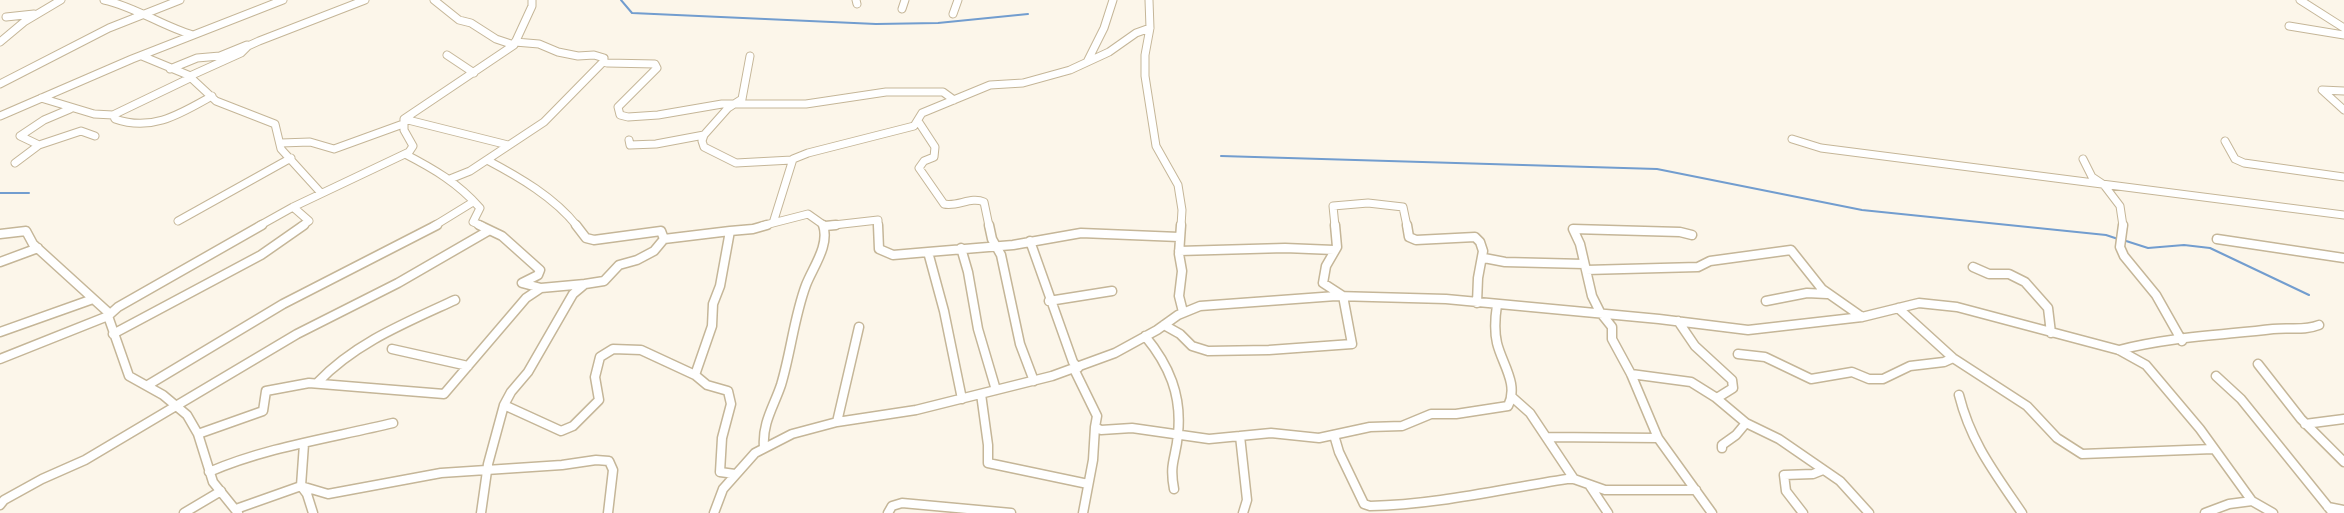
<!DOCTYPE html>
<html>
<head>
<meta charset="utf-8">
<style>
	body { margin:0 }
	canvas { display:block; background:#fcf6ea }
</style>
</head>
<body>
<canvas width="2344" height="513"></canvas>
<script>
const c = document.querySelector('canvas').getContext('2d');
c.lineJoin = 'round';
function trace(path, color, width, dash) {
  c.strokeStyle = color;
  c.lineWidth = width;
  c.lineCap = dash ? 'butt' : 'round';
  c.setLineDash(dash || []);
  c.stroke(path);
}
const stream = new Path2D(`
	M621,0L632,13L876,24L938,23L1028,14
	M1221,156L1657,169L1862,210L2106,235L2118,239
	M0,193H29
	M2123,240L2148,248L2184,245L2210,248L2309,295`);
const minorFar1 = new Path2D(`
	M104,0C136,7 162,26 193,35
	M434,0L459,20L471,23L496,39L514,45
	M856,0L857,4
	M1149,0L1150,28L1145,55V76L1156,146L1178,185L1182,210L1181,226
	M2300,0L2344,28
	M902,9L905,0
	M953,14L958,0
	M6,17L34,14
	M2289,26L2344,35
	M0,42L24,22L61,0
	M515,42L539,44L558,52L578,56L594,55L604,58L603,62L607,63L655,64L657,68L618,107L620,115L628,117L658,115L722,104H806L886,92H943L954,100
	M447,55L474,73
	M142,56L188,75L216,101L275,124L281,149L321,193
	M1087,62L1104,28L1113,0
	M170,69L197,58L220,56L247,45
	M190,76L241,53L248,46L259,41L365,0
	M0,84L109,28L180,0
	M2344,91L2322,90L2344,110
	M41,98L94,114L113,115L190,78
	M113,115L115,119C152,132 180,114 212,96
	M0,116L132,59L283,0
	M404,119L508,145
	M918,121L935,147L934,157L924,161L919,168L944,204C958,207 971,196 984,202L989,226
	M704,135L702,141L704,147L736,163L792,160
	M1792,139L1821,148L2344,215
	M629,140L630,145L656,144L704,135L728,108L742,99L750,56
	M2225,141L2235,159L2244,163L2344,177
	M281,143L310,142L334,149L403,124
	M39,145L81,131L95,136
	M405,154C434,169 458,183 480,208L473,222L482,226
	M2083,159L2092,177L2104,185L2120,206L2123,226
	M487,160C519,177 554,197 577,226
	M15,163L39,145L20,136L44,120L70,109
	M450,179L470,171L544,122L603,62
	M293,207L309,221L302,226
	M178,221L291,158
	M773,223L808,214L825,226
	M259,226L293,207L409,152L413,146L404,130V119L514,45L532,6V0
	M434,226L473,202
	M762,226L773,223L793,159L808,153L914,126L922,113L990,85L1023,83L1070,70L1109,52L1136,33L1150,28
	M825,226L878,220V226
	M1335,226L1333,206L1368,203L1403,207L1407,226`);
const minor = new Path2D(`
	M479,225L502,236L540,270L538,275L522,283L541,288
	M576,225L586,238L594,240L661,231L664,239
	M878,225L879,249L893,255L928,252
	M989,225L992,239L1001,255L1020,344L1034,381
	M1181,225L1179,254L1182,271L1179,296L1183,312
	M1407,225L1409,237L1416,240L1475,237L1480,242L1483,251L1478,278L1477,303
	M2123,225L2120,247L2124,256L2156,295L2182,341
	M825,226L836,225
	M0,234L26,231L33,244L110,314
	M1692,235L1680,232L1573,229L1580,244L1592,296L1600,312L1612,327V339L1631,374L1658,438L1712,513
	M2217,239L2344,258
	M1030,241L1073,362L1078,368
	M961,248L968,272L978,329L996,390
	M1179,251L1285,248L1334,250
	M1484,258L1505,262L1584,264
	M0,262L38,248
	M1973,267L1989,274H2009L2025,282L2048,308L2051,333
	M1586,270L1698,267L1710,261L1791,250L1822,289L1862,317
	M1049,301L1112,291
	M1766,301L1807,293L1827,294
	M1898,308L1953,358L2027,406L2057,438L2082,454L2213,449
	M1678,321L1695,346L1732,380L1733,388L1717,398
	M1164,325L1180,334L1192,346L1208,351L1269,350L1352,344L1343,296L1323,283L1326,266L1337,247L1335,225
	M0,332L93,299
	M113,334L261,255L304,225
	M1145,336C1169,365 1182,395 1178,434C1176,459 1169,462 1174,489
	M392,349L468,366
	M2119,350C2169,337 2222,335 2273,329C2289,327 2304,331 2319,325
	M1738,354L1765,357L1811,379L1852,372L1869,379H1883L1910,366L1944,362L1953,358
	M0,359L108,316
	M2258,364L2301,419L2344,462
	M1074,369L1097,416L1095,427L1101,430L1132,428L1209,439L1271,433L1319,438L1370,427L1402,426L1431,414H1456L1508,406C1519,384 1502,364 1497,343C1494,330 1495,318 1497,305
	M1631,374L1691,382L1715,397L1746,423L1779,439L1840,481L1869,513
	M2216,376L2241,399L2333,513
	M317,383C355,343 405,323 455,300
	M148,385L283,304L437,225
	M981,394L988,445V463L1088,484
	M1959,395C1971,443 1995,473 2022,513
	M1512,397L1530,413L1546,437
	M962,399L944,311L928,252L1013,245L1081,233L1179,237
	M504,405L561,431L573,426L599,400L595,377L600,357L613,349L641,350L695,375
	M837,422L859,327
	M2305,424L2344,419
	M198,434L263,411L266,391L309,383L444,394L526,298L541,288L585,284
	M1334,435L1339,452L1364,504L1370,506C1435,505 1502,489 1567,479H1574L1605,490H1696
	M1240,436L1247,500L1243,513
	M304,444L301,486L307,494L313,513
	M764,447C762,423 774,406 781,385C791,352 794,317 806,285C813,267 830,245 823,225
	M1722,448V445L1736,435L1746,423
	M209,472C267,447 331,438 393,423
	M735,474L720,472L722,438L731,404L728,391L707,385L695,375L712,326L713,304L720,286L730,231L753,229L767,225
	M1574,479L1546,437L1658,438
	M1590,486L1608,513
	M0,505L4,500L42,479L85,460L297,334L398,283L488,231
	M2328,507L2344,510
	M236,509L301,486L328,494L441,473L562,465L596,460L609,461L613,470L608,513
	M184,513L221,491
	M238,513L213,482L198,434L187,415L163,395L129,376L108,316L118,307L262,225
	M481,513L488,464L504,405L511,392L528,372L573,294L585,284L604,281L619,265L637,260L654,251L664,239L730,231
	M714,513L723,489L755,453L792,434L837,422L916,410L1052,376L1115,353L1157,330L1178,315L1200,306L1336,296L1446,299L1659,319L1748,330L1862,317L1919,303L1957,307L2119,350L2146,365L2200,429L2252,501L2273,513
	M888,513L892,506L902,503L1011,513
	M1083,513L1093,460L1095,427
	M1803,513L1786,491L1784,475L1813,474L1823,470
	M2205,513L2229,504L2252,501`);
trace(stream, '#729dcf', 2);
trace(minorFar1, '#c5b698', 9);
trace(minor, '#c5b698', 11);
trace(minorFar1, '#fff', 7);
trace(minor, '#fff', 8);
</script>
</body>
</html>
